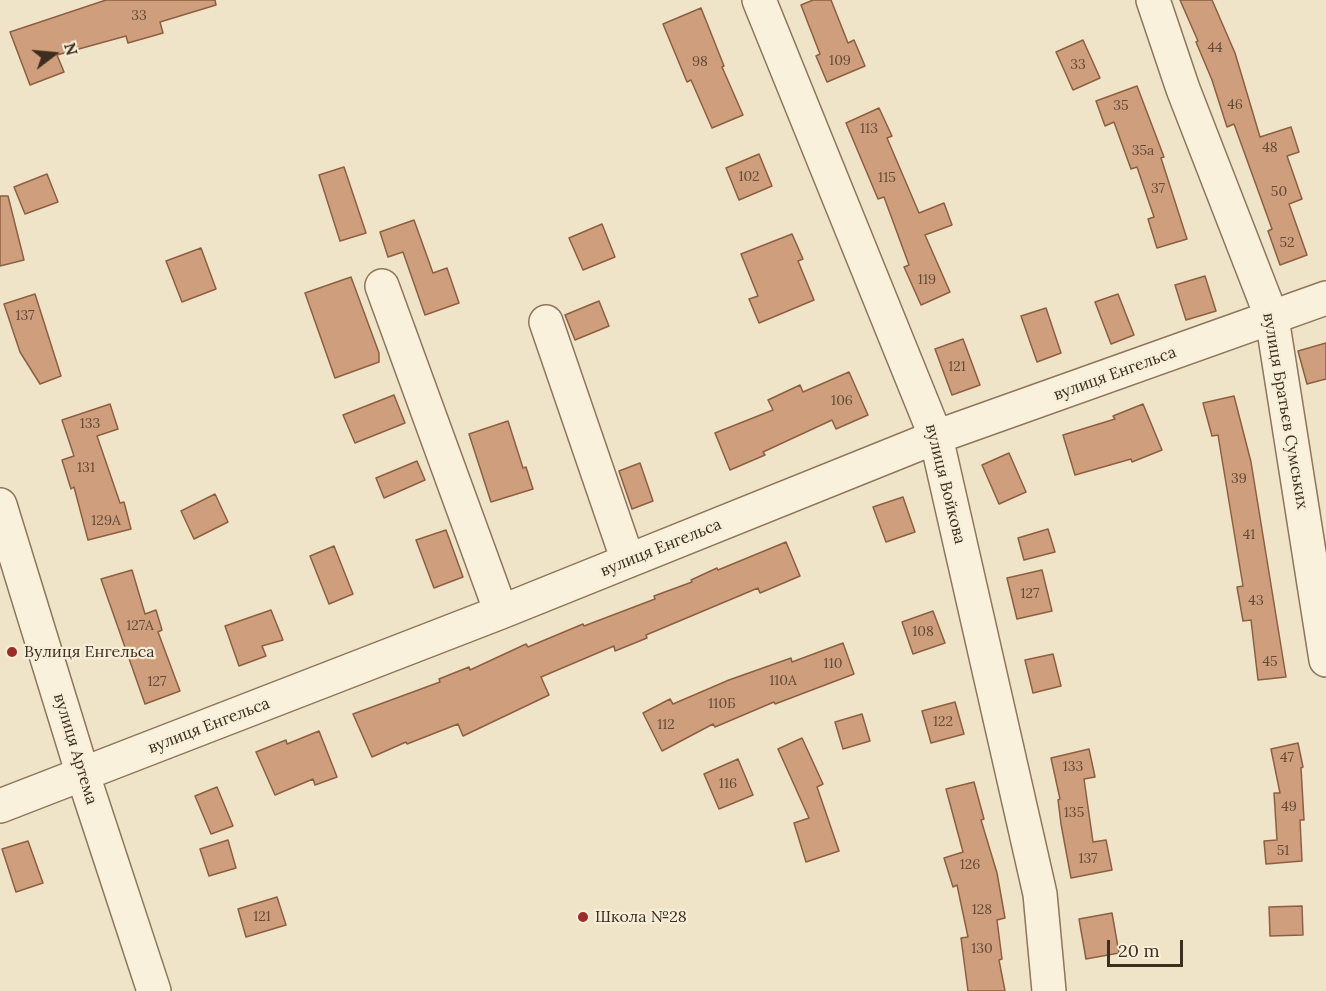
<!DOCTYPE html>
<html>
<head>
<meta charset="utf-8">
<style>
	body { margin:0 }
	#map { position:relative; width:1326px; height:991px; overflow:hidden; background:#f0e4c8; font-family:Lora,serif }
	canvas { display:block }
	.north { position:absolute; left:24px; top:24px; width:60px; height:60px; -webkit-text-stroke:4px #f7eed8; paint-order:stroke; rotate:74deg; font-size:16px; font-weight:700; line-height:24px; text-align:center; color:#3d2e20 }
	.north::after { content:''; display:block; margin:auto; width:21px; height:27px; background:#3d2e20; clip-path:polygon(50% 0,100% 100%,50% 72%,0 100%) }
	.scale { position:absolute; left:1107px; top:940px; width:76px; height:27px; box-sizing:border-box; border:3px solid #3d2e20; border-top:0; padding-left:8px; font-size:18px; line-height:21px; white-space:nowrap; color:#3d2e20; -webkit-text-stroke:4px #f7eed8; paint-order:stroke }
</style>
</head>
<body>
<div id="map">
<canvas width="1326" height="991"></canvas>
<div class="north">N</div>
<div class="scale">20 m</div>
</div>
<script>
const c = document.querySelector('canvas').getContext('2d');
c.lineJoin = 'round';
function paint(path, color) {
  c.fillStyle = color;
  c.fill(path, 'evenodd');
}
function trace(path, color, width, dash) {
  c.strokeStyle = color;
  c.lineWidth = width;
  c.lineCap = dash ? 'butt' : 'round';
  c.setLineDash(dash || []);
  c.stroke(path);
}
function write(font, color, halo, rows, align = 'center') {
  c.font = font + ' Lora,serif';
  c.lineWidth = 4.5;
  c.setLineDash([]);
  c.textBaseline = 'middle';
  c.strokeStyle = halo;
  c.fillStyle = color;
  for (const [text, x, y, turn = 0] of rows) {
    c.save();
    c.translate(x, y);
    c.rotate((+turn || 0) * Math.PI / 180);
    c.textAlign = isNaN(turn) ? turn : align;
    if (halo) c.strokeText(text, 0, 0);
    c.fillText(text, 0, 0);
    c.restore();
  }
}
const building = new Path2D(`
	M106,0H215L216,5L160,22L163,33L128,43L126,36L57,55L64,72L30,85L10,32Z
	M813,0H831L848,43L854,40L865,66L827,82L816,56L820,54L801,5Z
	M1180,0H1212L1235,53L1260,137L1291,127L1299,152L1287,156L1302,199L1289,204L1307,255L1280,265L1268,231L1272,229L1234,124L1227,127L1212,80L1196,42L1198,41Z
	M701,8L724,66L722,67L743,115L712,128L691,80L687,82L663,24Z
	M1083,40L1100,78L1073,90L1056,52Z
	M1137,86L1164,157L1161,158L1187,239L1157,248L1148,219L1154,217L1137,167L1131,169L1114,122L1105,126L1096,101Z
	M879,108L892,136L887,138L919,213L944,203L952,225L925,235L950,292L921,305L904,267L909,265L884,197L878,199L846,123Z
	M759,154L772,186L739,200L726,168Z
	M344,167L366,233L340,241L319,175Z
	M47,174L58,202L25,214L14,187Z
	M0,196H8L24,260L0,266Z
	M414,220L433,273L447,268L459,303L425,315L403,252L388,257L380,232Z
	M602,224L615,257L583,270L569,238Z
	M792,234L803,259L798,261L814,300L759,323L749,299L758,296L741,254Z
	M201,248L216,289L182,302L166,261Z
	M1205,276L1216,311L1186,320L1175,285Z
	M351,277L379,353V362L335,378L305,293Z
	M35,294L61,376L40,384L20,352L4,304Z
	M1118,294L1134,335L1111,344L1095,302Z
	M599,301L609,326L575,340L565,315Z
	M1046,308L1061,353L1037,362L1021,316Z
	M963,339L980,385L952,395L935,349Z
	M1326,343V379L1307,384L1298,351Z
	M849,372L868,415L836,429L832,420L763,452L765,455L730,470L715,433L773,410L768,400L800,385L803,392Z
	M394,395L405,423L355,443L343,415Z
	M1234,396L1251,462L1286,677L1258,680L1251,620L1243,621L1237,587L1243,586L1218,435L1212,436L1203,403Z
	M110,404L118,429L97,436L120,503L124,502L131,529L88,540L74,487L71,489L62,460L74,456L62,420Z
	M1143,404L1162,450L1132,462L1131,459L1075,475L1063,435L1115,419L1113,416Z
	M508,421L523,468L526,467L533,489L491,502L469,434Z
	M1009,453L1026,492L999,504L982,465Z
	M417,461L425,480L384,498L376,478Z
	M640,463L653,501L632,509L619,471Z
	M215,494L228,522L194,539L181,511Z
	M903,497L915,532L886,542L873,507Z
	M1048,529L1055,552L1024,560L1018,538Z
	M446,530L463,577L434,588L416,540Z
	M786,542L800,576L760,593L758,588L646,635L647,638L615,651L614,646L541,677L549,695L463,736L458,724L407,744L406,742L372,757L353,714L440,682L439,679L469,667L470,670L526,644L528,647L583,624L584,626L655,599L654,596L692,582L691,580L717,568L718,570Z
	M334,546L353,594L329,604L310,556Z
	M132,570L145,614L156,610L162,630L158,632L180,691L145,704L101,579Z
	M1042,570L1052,611L1017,619L1007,578Z
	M271,610L283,640L262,646L266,656L239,666L225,626Z
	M933,611L945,643L913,654L902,622Z
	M843,643L854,674L775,704L774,702L715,727L713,724L662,751L643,713L670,699L673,704L729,680L791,658L792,662Z
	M1053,654L1061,686L1033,693L1025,660Z
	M955,702L964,734L931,743L922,711Z
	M862,714L870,741L843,749L835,722Z
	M319,731L337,777L315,785L313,779L275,795L256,752L286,740L287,744Z
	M802,738L823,784L817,787L839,851L806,862L794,823L809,818L778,749Z
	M1298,743L1303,767L1301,768L1304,820H1300L1302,861L1266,864L1264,841L1277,840L1274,793H1280L1271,749Z
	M1089,749L1095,777L1084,779L1093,842L1106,840L1112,870L1071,878L1061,824L1058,800L1060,799L1051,758Z
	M738,759L753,795L719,809L704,774Z
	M974,782L984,819L981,820L997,873L1005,918L997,920L1002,959L999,960L1005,991H968L961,938L968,937L957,885L953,887L944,858L963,852L946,789Z
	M217,787L233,826L211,834L195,796Z
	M228,840L236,868L209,876L200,849Z
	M28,841L43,883L16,892L2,849Z
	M277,897L286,925L246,937L238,909Z
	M1302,906L1303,935L1270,936L1269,907Z
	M1112,913L1119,953L1086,959L1079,919Z`);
const minor = new Path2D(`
	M759,0L936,437L1040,894L1049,991
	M1153,0L1183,89L1272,318L1326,660
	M382,286L501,612
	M546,322L628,561
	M0,505L83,775L154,991
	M0,806L501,612L936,437L1326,298`);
const markers = [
	[12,652,6,"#9e2a2b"],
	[583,917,6,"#9e2a2b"]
];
const numberNames = [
	["33",139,16],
	["44",1215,48],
	["109",840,61],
	["98",700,62],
	["33",1078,65],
	["46",1235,105],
	["35",1121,106],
	["113",869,129],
	["48",1270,148],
	["35а",1143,151],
	["102",749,177],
	["115",887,178],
	["37",1158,189],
	["50",1279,192],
	["52",1287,243],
	["119",927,280],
	["137",25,316],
	["121",957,367],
	["106",842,401],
	["133",90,424],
	["131",86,468],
	["39",1239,479],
	["129А",106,521],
	["41",1249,535],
	["127",1030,594],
	["43",1256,601],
	["127А",140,626],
	["108",923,632],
	["45",1270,662],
	["110",833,664],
	["110А",783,681],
	["127",157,682],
	["110Б",722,704],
	["122",943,722],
	["112",666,725],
	["47",1287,758],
	["133",1073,767],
	["116",728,784],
	["49",1289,807],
	["135",1074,813],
	["51",1283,851],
	["137",1088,859],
	["126",970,865],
	["128",982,910],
	["121",262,917],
	["130",982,949]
];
const streetNames = [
	["вулиця Енгельса",1115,374,-20],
	["вулиця Братьєв Сумських",1285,411,80],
	["вулиця Войкова",945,484,76],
	["вулиця Енгельса",661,548,-22],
	["вулиця Енгельса",209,726,-21],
	["вулиця Артема",75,749,73]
];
const poiNames = [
	["Вулиця Енгельса",24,652],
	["Школа №28",595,917]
];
paint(building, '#cf9f7d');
trace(building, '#8d5f41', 1.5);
trace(minor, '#8d765c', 36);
trace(minor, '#faf1dc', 33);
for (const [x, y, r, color] of markers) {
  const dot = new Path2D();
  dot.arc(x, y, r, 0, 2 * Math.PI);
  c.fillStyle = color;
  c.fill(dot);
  trace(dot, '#f7eed8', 2);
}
write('14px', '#624a37', null, numberNames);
write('16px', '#3d2e20', '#f7eed8', streetNames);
write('16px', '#3d2e20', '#f7eed8', poiNames, 'left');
</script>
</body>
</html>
